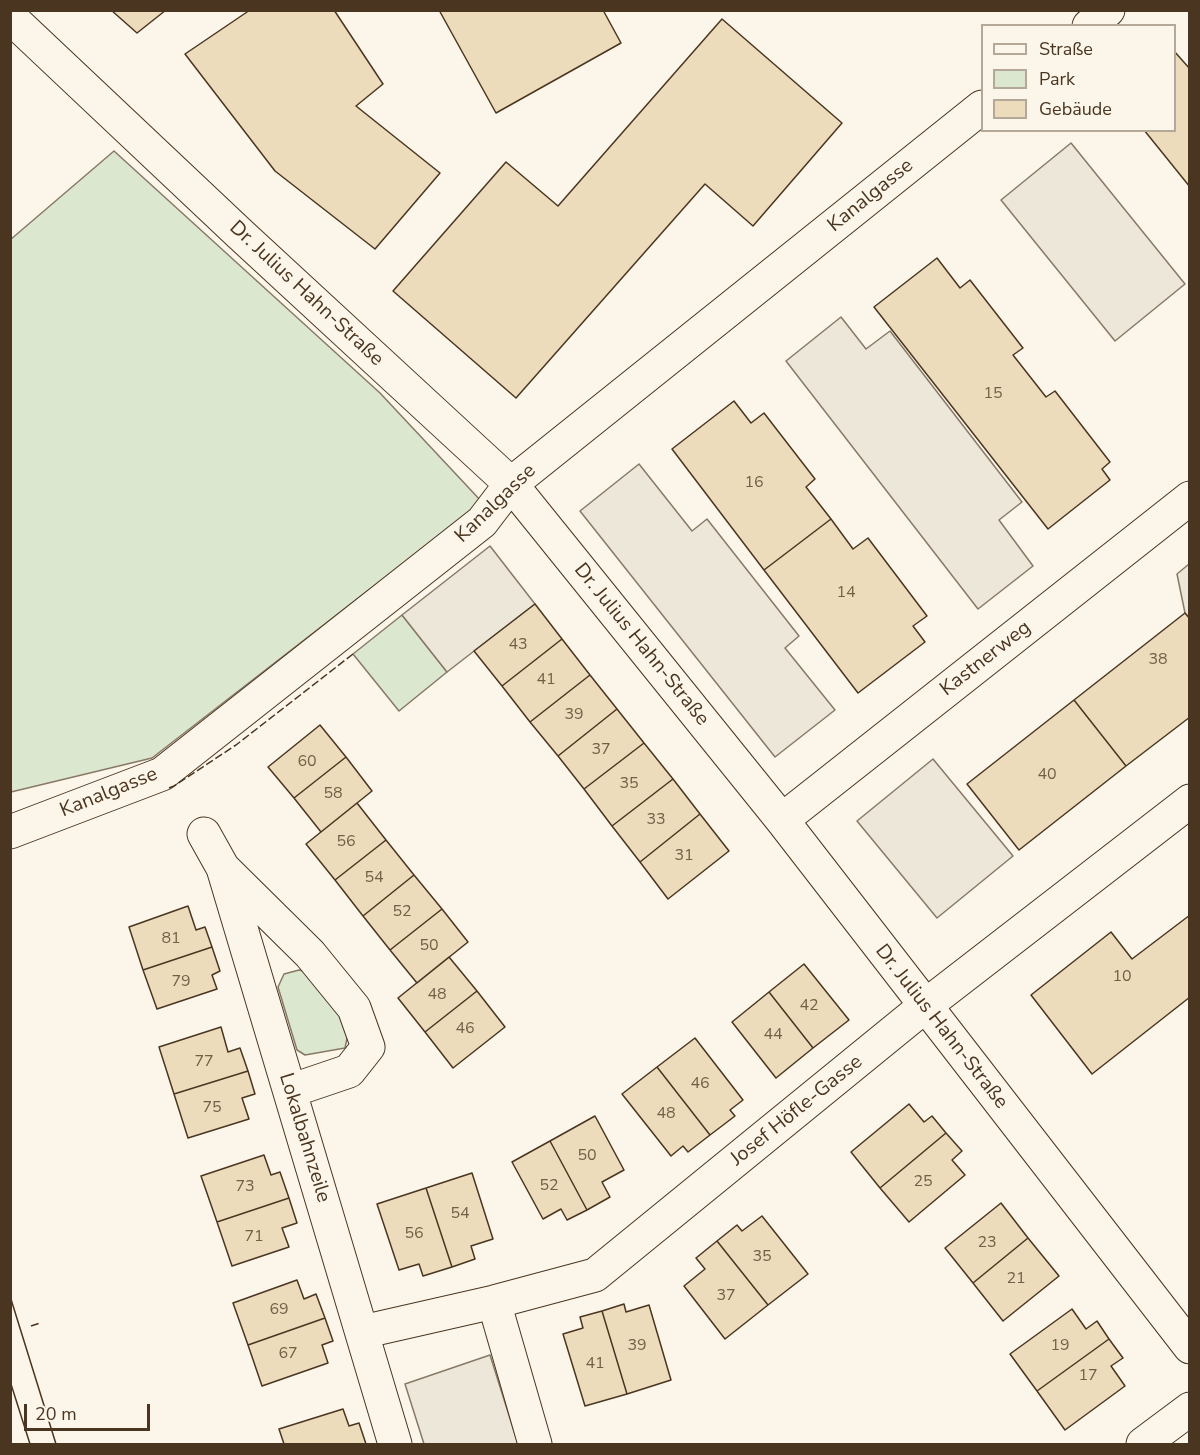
<!DOCTYPE html>
<html>
<head>
<meta charset="utf-8">
<style>
	body { margin:0 }
	#map { position:relative; width:1200px; height:1455px; overflow:hidden; background:#fbf6e9; font-family:"Nunito Sans",sans-serif }
	canvas { display:block }
	.frame { position:absolute; inset:0; border:12px solid #4a3520; pointer-events:none }
	.legend { position:absolute; left:981px; top:24px; width:195px; height:108px; box-sizing:border-box; background:#fbf6e9; border:2px solid #b4a999; margin:0; padding:8px 10px; list-style:none; font-size:18px; color:#4a3520 }
	.legend li { display:flex; align-items:center; gap:12px; height:30px }
	.legend b { width:30px; border:2px solid #b4a999 }
	.scale { position:absolute; left:24px; top:1404px; width:126px; height:27px; box-sizing:border-box; border:3px solid #4a3520; border-top:0; padding-left:8px; font-size:18px; line-height:21px; white-space:nowrap; color:#4a3520; -webkit-text-stroke:4px #fbf6e9; paint-order:stroke }
</style>
</head>
<body>
<div id="map">
<canvas width="1200" height="1455"></canvas>
<div class="frame"></div>
<ul class="legend">
<li><b style="height:8px;background:#fbf6e9"></b>Straße</li>
<li><b style="height:16px;background:#dce7d0"></b>Park</li>
<li><b style="height:16px;background:#ecdcbc"></b>Gebäude</li>
</ul>
<div class="scale">20 m</div>
</div>
<script>
const c = document.querySelector('canvas').getContext('2d');
c.lineJoin = 'round';
function paint(path, color) {
  c.fillStyle = color;
  c.fill(path, 'evenodd');
}
function trace(path, color, width, dash) {
  c.strokeStyle = color;
  c.lineWidth = width;
  c.lineCap = dash ? 'butt' : 'round';
  c.setLineDash(dash || []);
  c.stroke(path);
}
function write(font, color, halo, rows, align = 'center') {
  c.font = font + ' "Nunito Sans",sans-serif';
  c.lineWidth = 4.5;
  c.setLineDash([]);
  c.textBaseline = 'middle';
  c.strokeStyle = halo;
  c.fillStyle = color;
  for (const [text, x, y, turn = 0] of rows) {
    c.save();
    c.translate(x, y);
    c.rotate((+turn || 0) * Math.PI / 180);
    c.textAlign = isNaN(turn) ? turn : align;
    if (halo) c.strokeText(text, 0, 0);
    c.fillText(text, 0, 0);
    c.restore();
  }
}
const green = new Path2D(`
	M114,151L380,393L482,502L152,758L11,792L10,240Z
	M402,615L447,672L399,711L353,654Z
	M299,970L313,973L349,1029L345,1048L305,1055L297,1050L278,987L284,974Z`);
const parking = new Path2D(`
	M1071,143L1185,284L1115,341L1001,200Z
	M841,317L866,349L890,331L1022,502L999,520L1033,566L978,609L786,361Z
	M639,464L692,531L707,519L799,636L785,648L835,710L775,757L580,511Z
	M490,546L535,604L447,672L402,615Z
	M1189,564V619L1185,613L1177,574Z
	M933,759L1013,856L937,918L857,821Z
	M490,1355L518,1444H424L405,1384Z`);
const building = new Path2D(`
	M111,10H166L137,33Z
	M250,10H334L383,84L356,106L440,173L375,249L275,171L185,54Z
	M439,10H603L621,43L496,113Z
	M722,19L842,123L753,226L705,184L516,398L393,291L506,162L558,206Z
	M1174,51L1190,69V187L1144,130H1174Z
	M937,258L960,288L970,280L1023,348L1013,355L1046,397L1055,391L1110,462L1102,469L1110,480L1048,529L874,307Z
	M734,401L751,423L764,413L815,479L806,487L831,519L764,570L672,449Z
	M831,519L853,549L868,538L927,616L913,626L925,642L858,693L764,570Z
	M535,604L562,639L502,686L474,651Z
	M1185,613L1190,619V717L1126,766L1074,700Z
	M562,639L590,675L530,722L502,686Z
	M590,675L617,709L558,756L530,722Z
	M1074,700L1126,766L1019,850L967,784Z
	M617,709L644,743L584,789L558,756Z
	M320,725L346,757L294,798L268,767Z
	M644,743L673,779L612,826L584,789Z
	M346,757L372,791L321,832L294,798Z
	M673,779L700,814L640,862L612,826Z
	M357,803L386,840L335,880L306,844Z
	M700,814L729,851L668,899L640,862Z
	M386,840L414,875L363,916L335,880Z
	M414,875L442,909L390,950L363,916Z
	M188,906L196,930L205,927L212,947L143,970L129,927Z
	M442,909L468,942L417,983L390,950Z
	M1190,915V997L1092,1074L1031,995L1111,932L1132,959Z
	M212,947L220,971L212,975L217,989L157,1009L143,970Z
	M449,957L477,991L425,1032L398,998Z
	M804,964L849,1020L813,1048L769,992Z
	M477,991L505,1027L453,1068L425,1032Z
	M769,992L813,1048L776,1078L732,1022Z
	M221,1027L228,1052L240,1048L248,1071L174,1094L159,1047Z
	M695,1038L743,1100L730,1110L735,1116L710,1135L657,1067Z
	M657,1067L710,1135L688,1152L683,1146L671,1156L622,1094Z
	M248,1071L255,1094L242,1098L249,1119L188,1138L174,1094Z
	M909,1104L924,1122L932,1116L946,1133L880,1188L851,1152Z
	M595,1116L624,1170L602,1182L610,1197L587,1210L550,1141Z
	M946,1133L962,1151L952,1160L965,1175L909,1222L880,1188Z
	M550,1141L587,1210L567,1220L561,1209L543,1219L512,1162Z
	M264,1155L271,1175L280,1172L289,1198L217,1222L201,1176Z
	M472,1173L493,1239L471,1246L475,1259L452,1267L426,1188Z
	M426,1188L452,1267L423,1276L419,1264L399,1270L377,1204Z
	M289,1198L297,1223L282,1228L289,1247L232,1266L217,1222Z
	M1001,1203L1028,1238L973,1283L945,1248Z
	M762,1216L808,1274L768,1305L717,1241L737,1225L742,1231Z
	M1028,1238L1059,1276L1003,1321L973,1283Z
	M717,1241L768,1305L725,1339L684,1286L705,1269L696,1258Z
	M297,1280L304,1299L316,1294L325,1318L248,1345L233,1303Z
	M624,1304L626,1312L649,1305L671,1380L627,1394L602,1311Z
	M1072,1309L1086,1329L1097,1321L1109,1339L1037,1391L1010,1354Z
	M602,1311L627,1394L585,1406L563,1334L583,1328L580,1317Z
	M325,1318L333,1341L322,1345L328,1363L262,1386L248,1345Z
	M1109,1339L1123,1358L1111,1366L1125,1386L1065,1430L1037,1391Z
	M343,1409L349,1426L359,1423L366,1444H284L279,1429Z`);
const minor = new Path2D(`
	M10,17L239,233L511,484L782,820L1190,1347
	M1089,26L1108,10
	M782,820L1190,498
	M10,832L162,774L482,522L511,484L982,107
	M204,834L223,868L395,1444
	M224,869L310,954L354,1008L368,1047L349,1071L290,1091
	M494,1302L535,1444
	M362,1332L494,1302L595,1275L925,1006L1190,801
	M1143,1444L1190,1409`);
const tram = new Path2D(`
	M10,1296L56,1444
	M10,1381L30,1444`);
const fence = new Path2D(`
	M169,788L174,786L236,745L353,654
	M31,1326L40,1323`);
const numberNames = [
	["15",993,394],
	["16",754,483],
	["14",846,593],
	["43",518,645],
	["38",1158,660],
	["41",546,680],
	["39",574,715],
	["37",601,750],
	["60",307,762],
	["40",1047,775],
	["35",629,784],
	["58",333,794],
	["33",656,820],
	["56",346,842],
	["31",684,856],
	["54",374,878],
	["52",402,912],
	["81",171,939],
	["50",429,946],
	["10",1122,977],
	["79",181,982],
	["48",437,995],
	["42",809,1006],
	["46",465,1029],
	["44",773,1035],
	["77",204,1062],
	["46",700,1084],
	["75",212,1108],
	["48",666,1114],
	["50",587,1156],
	["25",923,1182],
	["52",549,1186],
	["73",245,1187],
	["54",460,1214],
	["56",414,1234],
	["71",254,1237],
	["23",987,1243],
	["35",762,1257],
	["21",1016,1279],
	["37",726,1296],
	["69",279,1310],
	["39",637,1346],
	["19",1060,1346],
	["67",288,1354],
	["41",595,1364],
	["17",1088,1376]
];
const streetNames = [
	["Kanalgasse",871,196,-39],
	["Dr. Julius Hahn-Straße",306,294,43],
	["Kanalgasse",496,504,-44],
	["Dr. Julius Hahn-Straße",641,645,51],
	["Kastnerweg",986,659,-38],
	["Kanalgasse",109,793,-22],
	["Dr. Julius Hahn-Straße",941,1027,52],
	["Josef Höfle-Gasse",797,1111,-39],
	["Lokalbahnzeile",304,1138,73]
];
paint(green, '#dce7d0');
trace(green, '#887966', 1.5);
paint(parking, '#ede7d9');
trace(parking, '#887966', 1.5);
paint(building, '#ecdcbc');
trace(building, '#4a3520', 1.5);
trace(minor, '#4a3520', 35);
trace(minor, '#fbf6e9', 33);
trace(tram, '#4a3520', 1.5);
trace(fence, '#4a3520', 1.5, [8, 3]);
write('16px', '#725f47', null, numberNames);
write('20px', '#4a3520', '#fbf6e9', streetNames);
</script>
</body>
</html>
